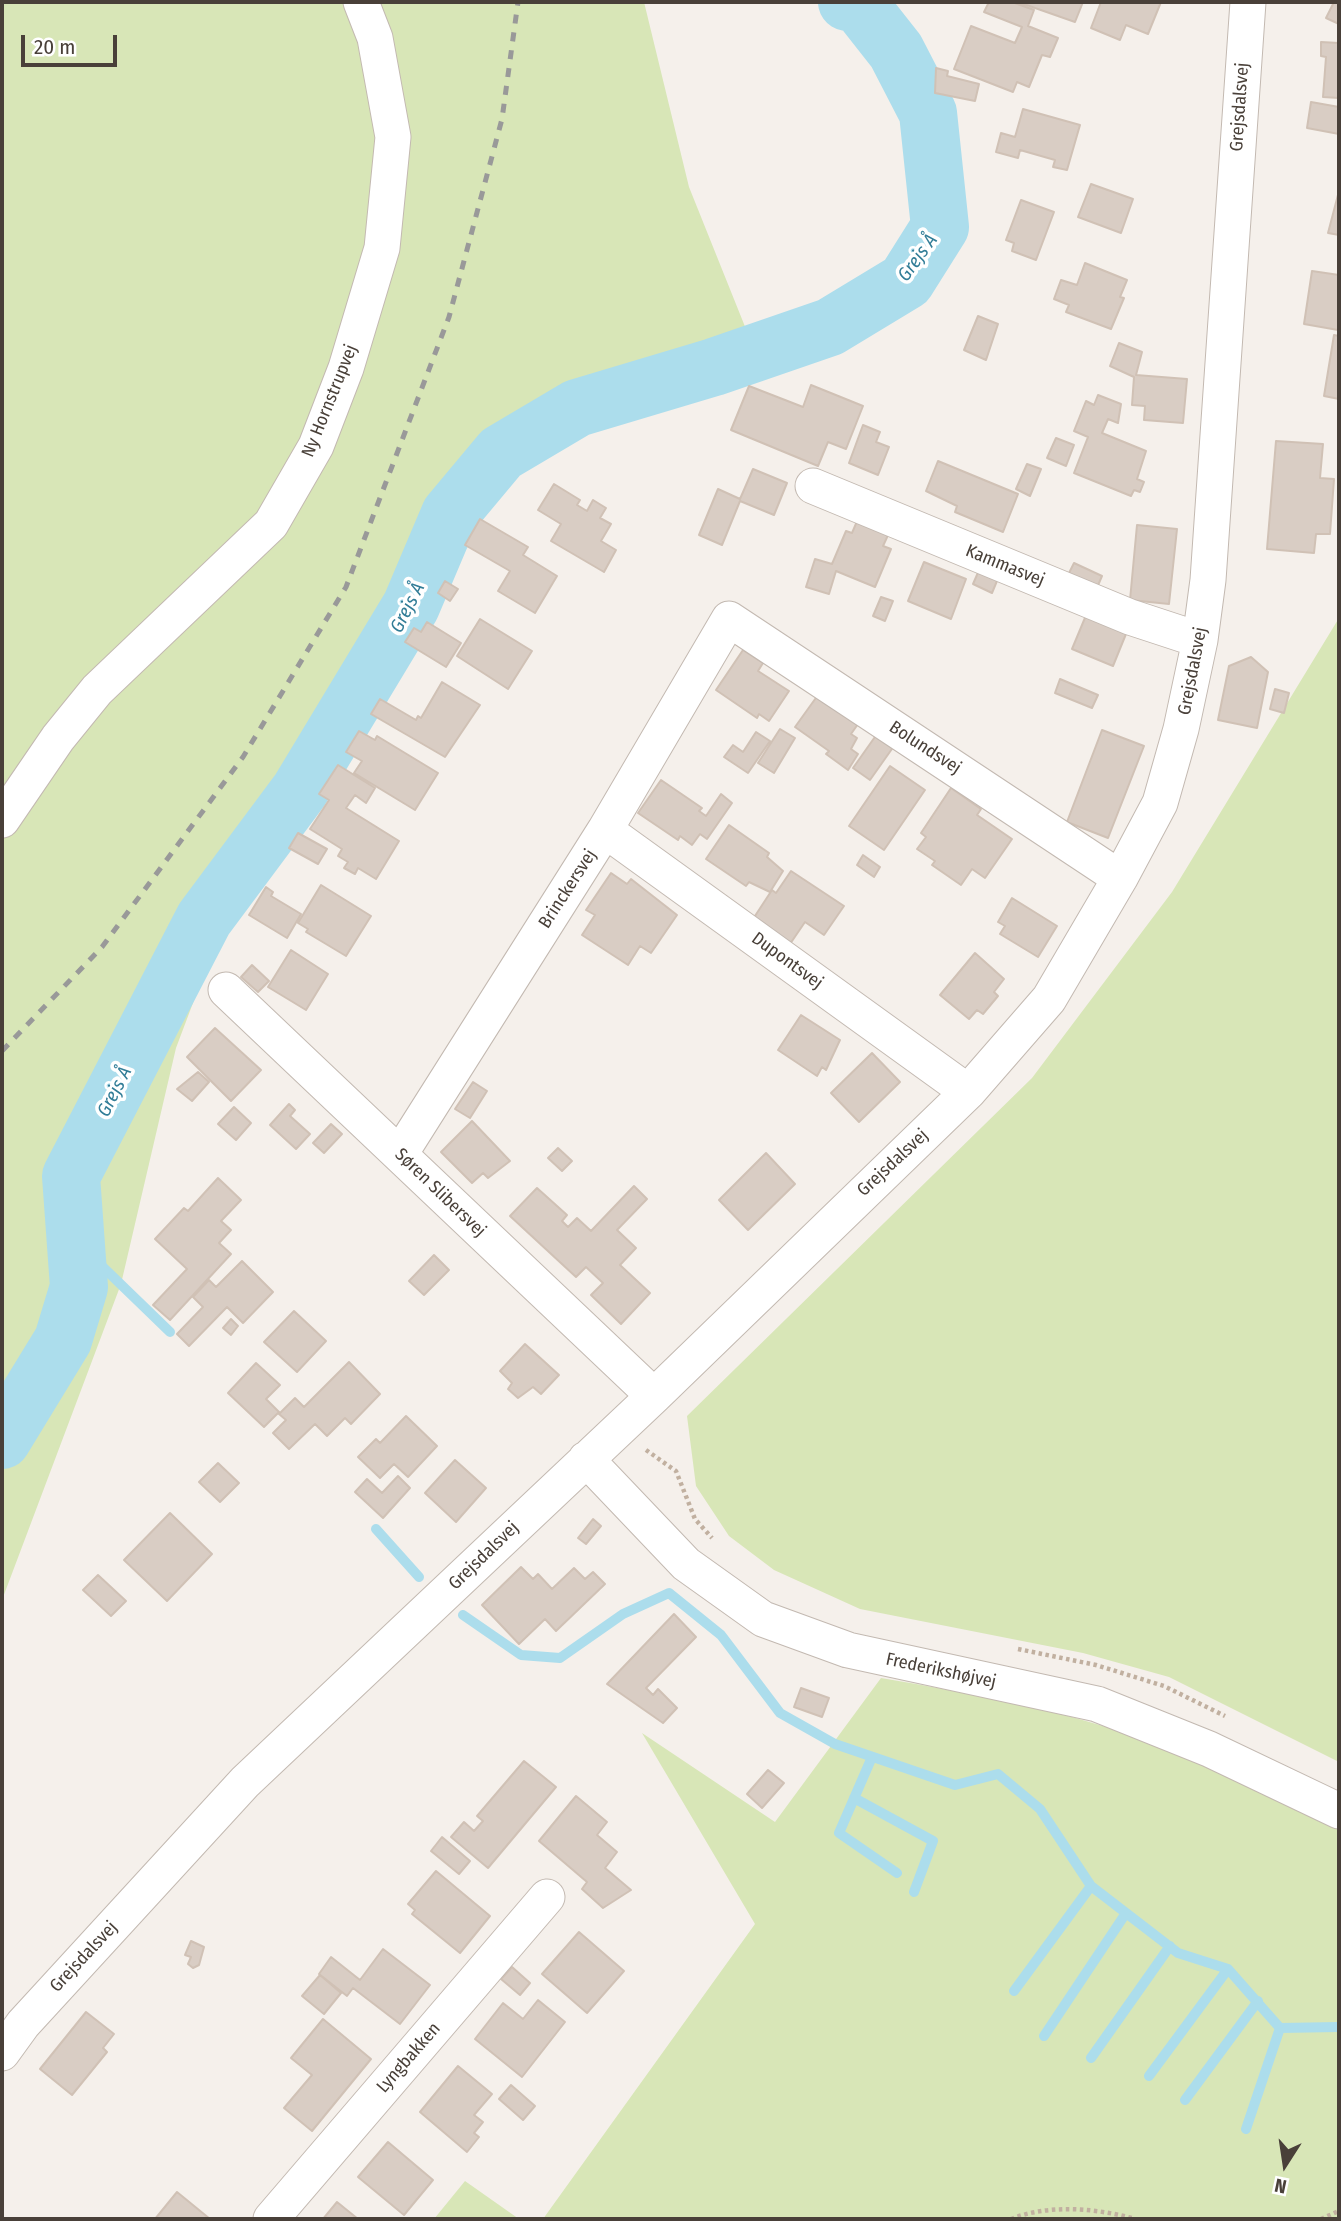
<!DOCTYPE html>
<html>
<head>
<meta charset="utf-8">
<style>
	body { margin:0 }
	#map { position:relative; width:1341px; height:2221px; overflow:hidden; background:#f5f0eb; font-family:"Fira Sans Condensed",sans-serif }
	canvas { display:block }
	.frame { position:absolute; inset:0; border:4px solid #494039; pointer-events:none }
	.north { position:absolute; left:1250px; top:2130px; width:70px; height:70px; -webkit-text-stroke:5px #fff; paint-order:stroke; rotate:192deg; font-size:19px; font-weight:700; line-height:28px; text-align:center; color:#494039 }
	.north::after { content:''; display:block; margin:auto; width:24px; height:32px; background:#494039; clip-path:polygon(50% 0,100% 100%,50% 72%,0 100%) }
	.scale { position:absolute; left:21px; top:35px; width:96px; height:32px; box-sizing:border-box; border:4px solid #494039; border-top:0; padding-left:9px; font-size:21px; line-height:24px; white-space:nowrap; color:#494039; -webkit-text-stroke:5px #fff; paint-order:stroke }
</style>
</head>
<body>
<div id="map">
<canvas width="1341" height="2221"></canvas>
<div class="frame"></div>
<div class="north">N</div>
<div class="scale">20 m</div>
</div>
<script>
const c = document.querySelector('canvas').getContext('2d');
c.lineJoin = 'round';
function paint(path, color) {
  c.fillStyle = color;
  c.fill(path, 'evenodd');
}
function trace(path, color, width, dash) {
  c.strokeStyle = color;
  c.lineWidth = width;
  c.lineCap = dash ? 'butt' : 'round';
  c.setLineDash(dash || []);
  c.stroke(path);
}
function write(font, color, halo, rows, align = 'center') {
  c.font = font + ' "Fira Sans Condensed",sans-serif';
  c.lineWidth = 7;
  c.setLineDash([]);
  c.textBaseline = 'middle';
  c.strokeStyle = halo;
  c.fillStyle = color;
  for (const [text, x, y, turn = 0] of rows) {
    c.save();
    c.translate(x, y);
    c.rotate((+turn || 0) * Math.PI / 180);
    c.textAlign = isNaN(turn) ? turn : align;
    if (halo) c.strokeText(text, 0, 0);
    c.fillText(text, 0, 0);
    c.restore();
  }
}
const green = new Path2D(`
	M2,2H644L689,187L762,369L540,444L482,495L425,611L222,926L176,1048L121,1284L2,1600Z
	M1339,618V1762L1169,1677L1083,1653L860,1609L774,1570L729,1536L696,1486L687,1416L1032,1078L1172,892Z
	M881,1678C974,1694 1070,1711 1159,1745C1220,1769 1279,1798 1339,1824V2219H543L755,1924L642,1733L775,1822Z
	M465,2181L519,2219H434Z`);
const stream = new Path2D(`
	M76,1241L170,1332
	M376,1529L419,1577
	M463,1615L521,1655L560,1658L623,1614L669,1593L721,1635L780,1713L835,1744L955,1785L998,1774L1040,1809L1091,1886L1178,1953L1228,1969L1280,2028L1339,2027
	M872,1757L839,1833L897,1873
	M854,1798L933,1841L914,1892
	M1014,1991L1091,1886
	M1044,2036L1126,1913
	M1091,2058L1170,1946
	M1149,2076L1228,1969
	M1185,2100L1258,2001
	M1246,2129L1280,2028`);
const river = new Path2D(`
	M2,1440L63,1340L79,1287L71,1176L204,919L300,790L411,606L450,514L501,453L577,408L714,367L830,327L906,281L940,227L928,113L896,51L859,4L847,2`);
const building = new Path2D(`
	M989,2H1012L1034,10L1028,26L1058,38L1050,57L1042,55L1029,87L1017,82L1013,92L954,69L971,26L1015,43L1022,27L984,12Z
	M1018,2H1083L1075,22Z
	M1101,2H1161L1148,34L1126,25L1120,40L1091,28Z
	M1334,2H1339V24L1326,18Z
	M1321,42L1339,43V98L1323,97L1326,57L1321,56Z
	M936,68L948,71L947,76L979,84L975,101L935,93Z
	M1311,102L1339,107V134L1307,128Z
	M1023,109L1080,125L1067,170L1053,167L1055,160L1020,150L1018,158L996,152L1001,133L1015,137Z
	M1091,184L1133,199L1121,233L1078,217Z
	M1339,191V235L1328,233Z
	M1021,200L1054,212L1036,260L1012,251L1014,243L1006,240Z
	M1085,263L1127,280L1120,297L1124,298L1111,329L1066,312L1069,305L1054,299L1061,280L1077,285Z
	M1312,271L1339,275L1338,330L1304,324Z
	M978,316L998,324L986,360L964,350Z
	M1334,335L1339,336V399L1324,396Z
	M1119,343L1142,352L1136,375L1187,379L1183,423L1144,420L1145,406L1132,405L1134,377L1110,366Z
	M811,385L863,406L846,449L828,442L818,466L731,430L749,386L803,407Z
	M1098,395L1121,404L1118,423L1108,419L1102,433L1146,451L1137,479L1144,482L1140,492L1134,490L1131,496L1074,473L1088,437L1074,431L1086,401L1094,405Z
	M863,425L880,432L876,442L889,447L878,475L849,463Z
	M1056,438L1074,445L1066,466L1047,458Z
	M1276,441L1323,444L1320,478L1334,479L1330,534H1316L1314,553L1267,549Z
	M938,461L1018,494L1003,532L955,512L957,506L926,491Z
	M1027,464L1041,469L1030,496L1016,489Z
	M753,469L787,483L774,515L740,501L722,545L699,535L718,489L740,499Z
	M554,484L580,500L577,505L587,511L593,500L606,508L600,518L611,524L601,541L616,550L604,572L551,541L561,524L538,510Z
	M480,519L528,547L523,555L557,576L535,613L498,591L510,571L465,545Z
	M858,519L889,533L883,546L891,549L875,587L836,571L829,594L806,587L815,559L832,564L846,531L852,533Z
	M1137,525L1177,529L1169,604L1130,600Z
	M924,562L966,579L951,619L908,601Z
	M1074,563L1102,576L1096,590L1067,577Z
	M980,568L999,576L992,593L973,584Z
	M445,581L458,589L450,601L438,593Z
	M881,597L893,601L885,621L873,616Z
	M1087,613L1128,629L1113,666L1072,649Z
	M480,619L532,651L508,689L457,656Z
	M427,622L461,643L446,667L405,642L414,628L421,632Z
	M743,650L763,663L758,671L789,691L769,721L759,714L757,718L716,690Z
	M1251,657L1268,672L1257,728L1218,720L1229,666Z
	M1060,679L1098,695L1092,708L1055,693Z
	M442,682L480,705L445,757L371,714L380,699L416,720L418,716L421,718Z
	M1275,689L1289,693L1284,713L1270,709Z
	M818,695L858,724L851,734L857,738L851,749L858,754L848,770L826,754L829,751L795,727Z
	M780,729L795,738L774,773L758,763Z
	M1102,730L1144,746L1108,838L1067,822Z
	M359,731L375,740L377,736L438,773L415,810L354,773L362,761L346,752Z
	M756,732L770,741L748,773L724,757L733,745L743,752Z
	M877,734L894,746L870,780L853,768Z
	M338,765L375,788L366,803L355,795L346,808L399,841L376,879L358,868L355,874L344,868L348,862L338,856L342,849L310,829L329,800L319,794Z
	M890,766L925,790L884,850L849,826Z
	M661,780L702,808L699,811L706,816L721,794L732,803L707,839L700,834L692,845L680,836L678,840L638,813Z
	M951,788L981,809L977,815L1012,839L985,878L972,869L961,885L932,865L935,861L917,849L926,837L921,833Z
	M729,825L769,853L767,857L783,871L770,892L749,882L746,886L706,859Z
	M298,833L327,849L318,864L289,848Z
	M863,855L880,867L874,877L857,865Z
	M791,871L844,906L824,935L805,922L790,944L753,919L772,890L776,893Z
	M611,873L627,884L631,879L677,915L651,953L640,946L628,965L582,935L595,915L586,910Z
	M321,885L371,916L346,956L306,932L308,929L298,923Z
	M266,887L273,892L271,896L301,914L287,938L249,915Z
	M1012,898L1057,926L1038,957L1000,934L1005,926L998,922Z
	M291,950L328,974L306,1010L268,987Z
	M975,953L1004,979L994,992L998,996L983,1014L977,1010L969,1019L940,995Z
	M252,965L269,981L258,992L241,977Z
	M801,1015L840,1040L826,1070L822,1067L817,1076L778,1050Z
	M215,1028L261,1070L231,1101L187,1057Z
	M872,1053L900,1082L859,1122L831,1093Z
	M198,1072L209,1082L192,1101L177,1089Z
	M473,1082L487,1091L470,1118L455,1109Z
	M289,1104L295,1110L290,1116L310,1134L296,1149L270,1125Z
	M234,1107L251,1123L236,1140L218,1124Z
	M472,1121L510,1161L488,1178L483,1173L472,1183L441,1152Z
	M331,1124L342,1134L324,1153L313,1143Z
	M558,1148L572,1161L562,1171L548,1158Z
	M766,1153L795,1184L748,1230L719,1200Z
	M218,1178L241,1200L221,1221L231,1230L219,1243L231,1254L170,1320L153,1305L187,1269L155,1239L184,1208L188,1211Z
	M634,1186L647,1199L617,1230L636,1248L620,1265L650,1293L621,1324L591,1295L603,1283L586,1267L576,1277L510,1216L537,1188L567,1215L562,1221L568,1227L577,1218L591,1231Z
	M434,1255L449,1270L424,1295L409,1281Z
	M242,1261L273,1292L243,1323L227,1307L189,1346L177,1334L203,1307L193,1297L209,1280L216,1287Z
	M294,1311L326,1341L297,1372L264,1342Z
	M231,1319L238,1326L231,1335L223,1328Z
	M525,1344L559,1375L541,1394L533,1387L518,1398L508,1389L512,1383L500,1371Z
	M349,1362L380,1394L351,1424L345,1418L327,1436L315,1424L289,1449L273,1433L286,1420L279,1414L295,1398L304,1407Z
	M256,1363L280,1385L266,1399L279,1412L264,1427L228,1393Z
	M406,1416L437,1446L408,1477L394,1464L380,1478L358,1457L376,1439L380,1443Z
	M455,1460L486,1488L456,1522L425,1493Z
	M218,1463L239,1483L220,1502L199,1482Z
	M398,1476L410,1488L383,1518L355,1492L367,1479L382,1493Z
	M170,1513L212,1554L167,1601L124,1560Z
	M593,1519L601,1526L586,1544L578,1538Z
	M521,1567L533,1579L538,1574L552,1589L574,1568L585,1579L593,1572L605,1584L556,1631L545,1619L519,1644L482,1605Z
	M98,1575L126,1601L111,1616L83,1590Z
	M674,1614L696,1637L646,1688L653,1695L658,1689L677,1708L663,1723L607,1684Z
	M801,1688L829,1698L822,1717L794,1707Z
	M524,1761L556,1787L488,1868L451,1837L464,1822L474,1831L483,1821L477,1816Z
	M768,1770L784,1783L762,1808L747,1794Z
	M576,1796L607,1822L597,1835L617,1852L605,1868L631,1890L603,1908L582,1889L587,1882L539,1841Z
	M442,1837L470,1861L459,1874L431,1851Z
	M436,1871L490,1916L460,1953L412,1914L415,1910L408,1904Z
	M579,1932L624,1971L587,2013L542,1974Z
	M191,1941L204,1947L199,1965L193,1968L188,1964L191,1957L185,1955Z
	M383,1949L430,1985L400,2024L353,1988L347,1996L319,1974L331,1957L360,1980Z
	M512,1967L530,1983L520,1995L501,1979Z
	M320,1975L341,1993L324,2014L302,1996Z
	M538,2000L565,2022L522,2077L475,2039L503,2003L523,2019Z
	M86,2012L114,2034L103,2048L107,2052L72,2095L40,2069Z
	M323,2019L371,2059L312,2131L284,2108L312,2075L291,2058Z
	M458,2066L492,2094L474,2115L483,2122L474,2133L479,2137L467,2152L420,2112Z
	M511,2085L535,2106L523,2120L499,2099Z
	M388,2142L433,2180L404,2215L358,2177Z
	M177,2192L210,2219H155Z
	M337,2202L358,2219H323Z`);
const path = new Path2D(`
	M646,1450L676,1471L695,1519L712,1538
	M1018,1649L1096,1665L1164,1686L1225,1716
	M1011,2219C1048,2204 1097,2208 1135,2219
	M1321,2219L1339,2211`);
const minor = new Path2D(`
	M813,486L1130,617L1200,640
	M2,820L58,738L97,690L271,524L316,446L346,368L382,248L393,137L375,38L361,2
	M605,830L968,1092
	M226,990L654,1396
	M400,1154L605,830L729,619L1120,878
	M586,1459L686,1564L763,1619L848,1650L1097,1704L1209,1749L1339,1811
	M2,2053L23,2024L245,1782L654,1396L968,1092L1049,999L1120,878L1160,803L1181,729L1200,640L1208,580L1248,2
	M271,2219L547,1897`);
const rail = new Path2D(`
	M2,1051L102,947L243,757L346,587L449,317L502,119L518,2`);
const streetNames = [
	["Grejsdalsvej",1240,107,-86],
	["Ny Hornstrupvej",330,401,-68],
	["Kammasvej",1005,566,22],
	["Grejsdalsvej",1193,671,-79],
	["Bolundsvej",925,748,33],
	["Brinckersvej",568,889,-57],
	["Dupontsvej",787,961,36],
	["Grejsdalsvej",893,1163,-43],
	["Søren Slibersvej",440,1193,44],
	["Grejsdalsvej",484,1556,-44],
	["Frederikshøjvej",941,1671,12],
	["Grejsdalsvej",84,1957,-47],
	["Lyngbakken",409,2058,-49]
];
const waterNames = [
	["Grejs Å",918,258,-54],
	["Grejs Å",408,608,-63],
	["Grejs Å",115,1092,-63]
];
paint(green, '#d8e6b7');
trace(stream, '#acddec', 10);
trace(river, '#acddec', 58);
paint(building, '#d9cdc4');
trace(building, '#d0c1b5', 2);
trace(minor, '#c3b9b1', 37);
trace(path, '#c1b0a0', 4.5, [3.5, 3.5]);
trace(minor, '#fff', 35);
trace(rail, '#999', 5, [9, 9]);
write('18px', '#494039', '#fff', streetNames);
write('italic 19px', '#327d97', '#fff', waterNames);
</script>
</body>
</html>
